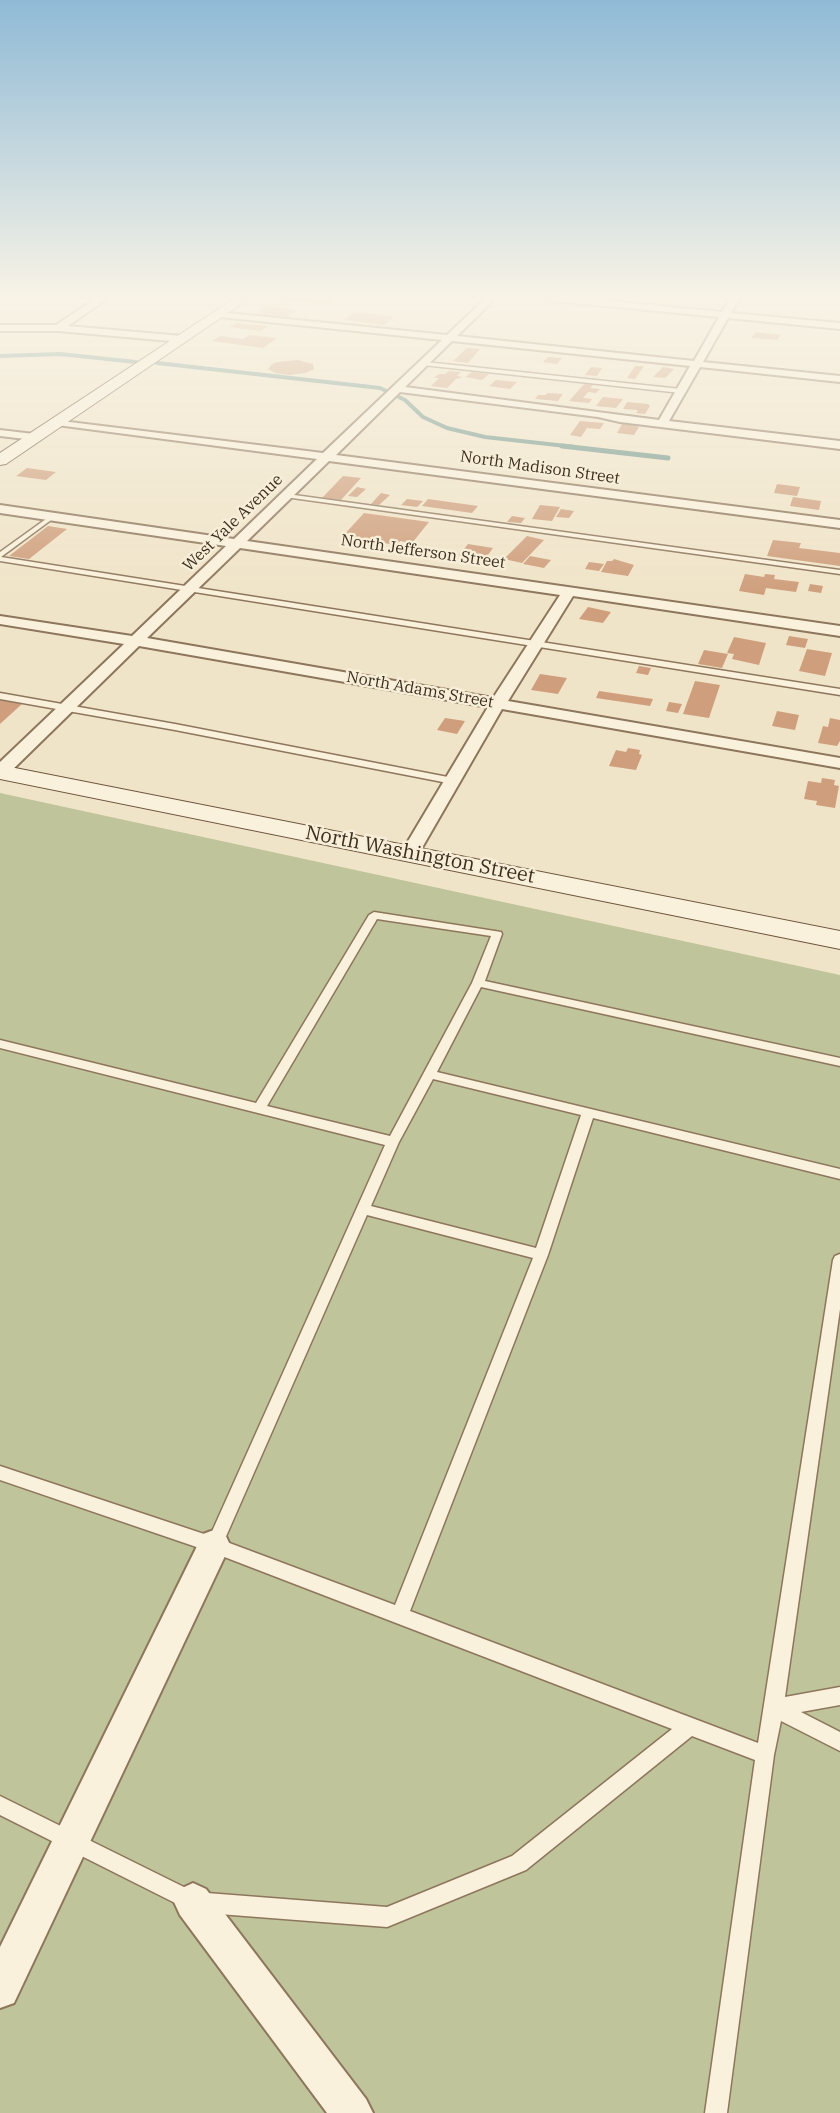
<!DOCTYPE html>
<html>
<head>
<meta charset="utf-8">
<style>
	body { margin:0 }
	canvas { display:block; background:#f0e4c8 }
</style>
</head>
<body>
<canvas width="840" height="2113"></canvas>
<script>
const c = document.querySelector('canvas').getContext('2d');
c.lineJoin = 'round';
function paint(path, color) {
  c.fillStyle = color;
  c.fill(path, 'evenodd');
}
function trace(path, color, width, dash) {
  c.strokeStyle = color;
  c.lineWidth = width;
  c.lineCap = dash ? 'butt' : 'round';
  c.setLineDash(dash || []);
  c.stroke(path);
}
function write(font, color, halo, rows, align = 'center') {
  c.font = font + ' "IBM Plex Serif",serif';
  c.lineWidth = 5;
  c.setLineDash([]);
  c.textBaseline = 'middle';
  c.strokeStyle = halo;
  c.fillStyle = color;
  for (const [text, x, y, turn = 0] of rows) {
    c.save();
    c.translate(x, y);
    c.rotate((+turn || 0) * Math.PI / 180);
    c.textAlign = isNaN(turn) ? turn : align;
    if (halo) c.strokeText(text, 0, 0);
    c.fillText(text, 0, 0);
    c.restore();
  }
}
const cemetery = new Path2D(`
	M0,793L840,975V2113H0Z`);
const streamFar1 = new Path2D(`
	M0,356L60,354L136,362
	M157,363L380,388L405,400L423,417L447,428L485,437L575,447`);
const stream = new Path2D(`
	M562,446L668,458`);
const building = new Path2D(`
	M276,298H336L327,304L273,300Z
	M267,306L288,309L297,311L287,317L260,314L263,312L259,311Z
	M355,312L394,317L384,325L344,320Z
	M236,323L268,326L261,331L229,327Z
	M756,332L781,335L777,340L751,338Z
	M249,335L277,338L263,348L212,341L220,336L243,339Z
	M467,348L480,349L468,363L453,361Z
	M548,357L562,358L557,364L543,362Z
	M298,360L313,364L314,369L305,373L290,375L275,373L268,369L272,364L277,362Z
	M635,366H644L635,379L627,378Z
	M591,367L602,368L597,376L585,375Z
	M663,367L674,369L665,378L653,377Z
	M449,371L461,372L457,376L463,377L456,379L447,388L431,386L439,378H434L439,374H445Z
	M472,372L489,374L482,380L465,377Z
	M496,380L517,382L510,389L489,386Z
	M584,384L593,385L590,388L600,389L596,393L588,392L583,398L592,399L589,403L569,401Z
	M548,393L563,394L558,401L535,399L538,395H545Z
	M603,397L623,399L616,408L596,406Z
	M627,402L648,404L650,406L645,414L636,413L638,410L623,409Z
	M580,421L604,423L600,429L587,428L581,437L570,435Z
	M622,424L632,425L639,427L634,435L617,433Z
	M27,468L56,472L46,480L16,476Z
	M343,476L361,478L341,500L322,498Z
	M777,484L800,487L797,496L774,493Z
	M357,487L366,489L357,497L348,496Z
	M381,493L390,495L379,505L371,504Z
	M793,497L821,501L819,510L790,506Z
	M407,499L423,501L417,507L401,505Z
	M428,499L478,506L472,513L422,506Z
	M540,505L560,507L552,521L532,519Z
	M561,509L574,511L569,518L556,517Z
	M364,513L429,522L412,543L400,541L397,545L342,537Z
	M512,516L525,518L521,523L507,522Z
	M48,526L67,529L29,559L9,556Z
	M527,536L544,540L522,563L504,559Z
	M773,540L801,543L799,548L840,553V566L767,556Z
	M468,544L493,548L485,559L459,555Z
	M530,556L551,560L544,568L523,564Z
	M614,559L634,565L628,576L601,572L607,561H612Z
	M589,562L604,564L599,571L585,569Z
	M745,574L764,577L765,574L775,575L774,579L799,582L796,592L766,588L764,595L739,591Z
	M810,584L823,586L821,593L808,591Z
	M588,607L611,612L603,623L579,619Z
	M789,636L808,639L805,648L786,645Z
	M734,637L766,643L759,665L732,659L734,654L727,653Z
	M807,649L832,653L825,676L799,671Z
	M704,650L728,654L722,668L698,664Z
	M639,666L651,668L648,675L636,673Z
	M540,674L567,678L558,694L531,690Z
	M695,681L720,685L709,718L683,714Z
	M599,691L653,699L650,706L596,698Z
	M0,700L22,704L0,724Z
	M669,702L682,704L678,713L666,711Z
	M777,711L799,715L795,730L772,726Z
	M445,718L465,721L457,734L437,730Z
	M830,718L840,720V741L837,746L818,743L823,726L828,727Z
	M628,748L640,750L639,754L642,755L636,770L609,766L616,750L626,752Z
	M822,778L835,780L834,785L839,786L835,808L816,805L817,801L804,799L808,781L821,783Z`);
const lane = new Path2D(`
	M425,362L681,389L684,391L681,393L423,365Z
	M287,494L840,570V574L285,497L284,496Z
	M53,514L56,516L55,517L1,557L840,689V695L0,561V552Z
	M0,693L175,724L453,778L458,781L453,784L175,730L0,699Z
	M374,912L501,932L502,934L485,981L840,1058V1066L481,987L437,1072L840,1169V1179L593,1118L548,1255L410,1611L758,1743L833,1260L835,1256L840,1254V1309L785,1697L840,1687V1705L801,1712L840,1732V1751L781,1721L774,1755L727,2113H705L755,1760L692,1736L526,1870L387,1927L193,1912L0,1815V1796L194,1892L387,1907L512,1856L672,1729L214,1553L0,1480V1466L210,1536L385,1145L0,1048V1040L256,1103L369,915ZM377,919L491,936L472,983L390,1136L267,1106ZM433,1079L581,1115L536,1248L371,1206L399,1142ZM367,1215L533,1258L395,1605L224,1541Z`);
const street = new Path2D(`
	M97,298H108L68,326L182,336L187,339L182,342L58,331H0V325H56Z
	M486,298H496L457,336L694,361L719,317L552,301L547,298H580L722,312L730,298H740L731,313L840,323V329L728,318L703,362L840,376V382L700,367L669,421L840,441V449L620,422L598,417L400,392L336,455L840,520V528L329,461L247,541L840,626V636L573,596L508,701L840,758V768L502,709L419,853L417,857H403L401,853L488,707L139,646L6,776L0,777V762L124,644L0,624V616L132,636L226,546L0,513V505L234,539L317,459L57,425L53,424V420L323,453L442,340L220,317L215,314L217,312L447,335ZM452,341L690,366L659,420L405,387ZM240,548L560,595L493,698L147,638Z
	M0,430L34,434L40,437L34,440L0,436Z
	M214,1530L225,1534L230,1545L225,1556L14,2003L0,2008V1947L203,1534Z
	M193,1883L206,1889L366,2099L373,2113H327L180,1915L174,1902L180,1889Z`);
const secondary = new Path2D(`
	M235,298H250L6,464L0,465V453Z
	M0,765L840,931V949L0,779Z`);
const farStreetnames = [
	["North Madison Street",540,468,8],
	["West Yale Avenue",233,523,-44],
	["North Jefferson Street",423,552,8],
	["North Adams Street",420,690,10]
];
const streetNames = [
	["North Washington Street",420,855,11]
];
paint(cemetery, '#bfc49a');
trace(streamFar1, '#6f938a', 4);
trace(stream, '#6f938a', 5);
paint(building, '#cf9f7d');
trace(lane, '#8d765c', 3);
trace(street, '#8d765c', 4);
trace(secondary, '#6f573f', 2);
paint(lane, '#faf1dc');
paint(street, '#faf1dc');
paint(secondary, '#faf1dc');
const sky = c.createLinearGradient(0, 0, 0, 594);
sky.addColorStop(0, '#8fbad6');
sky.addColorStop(0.5, '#f8f3e6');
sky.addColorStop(1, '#f8f3e600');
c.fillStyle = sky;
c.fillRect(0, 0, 840, 594);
write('16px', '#3d2e20', '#f7eed8', farStreetnames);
write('20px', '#3d2e20', '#f7eed8', streetNames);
</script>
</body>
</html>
